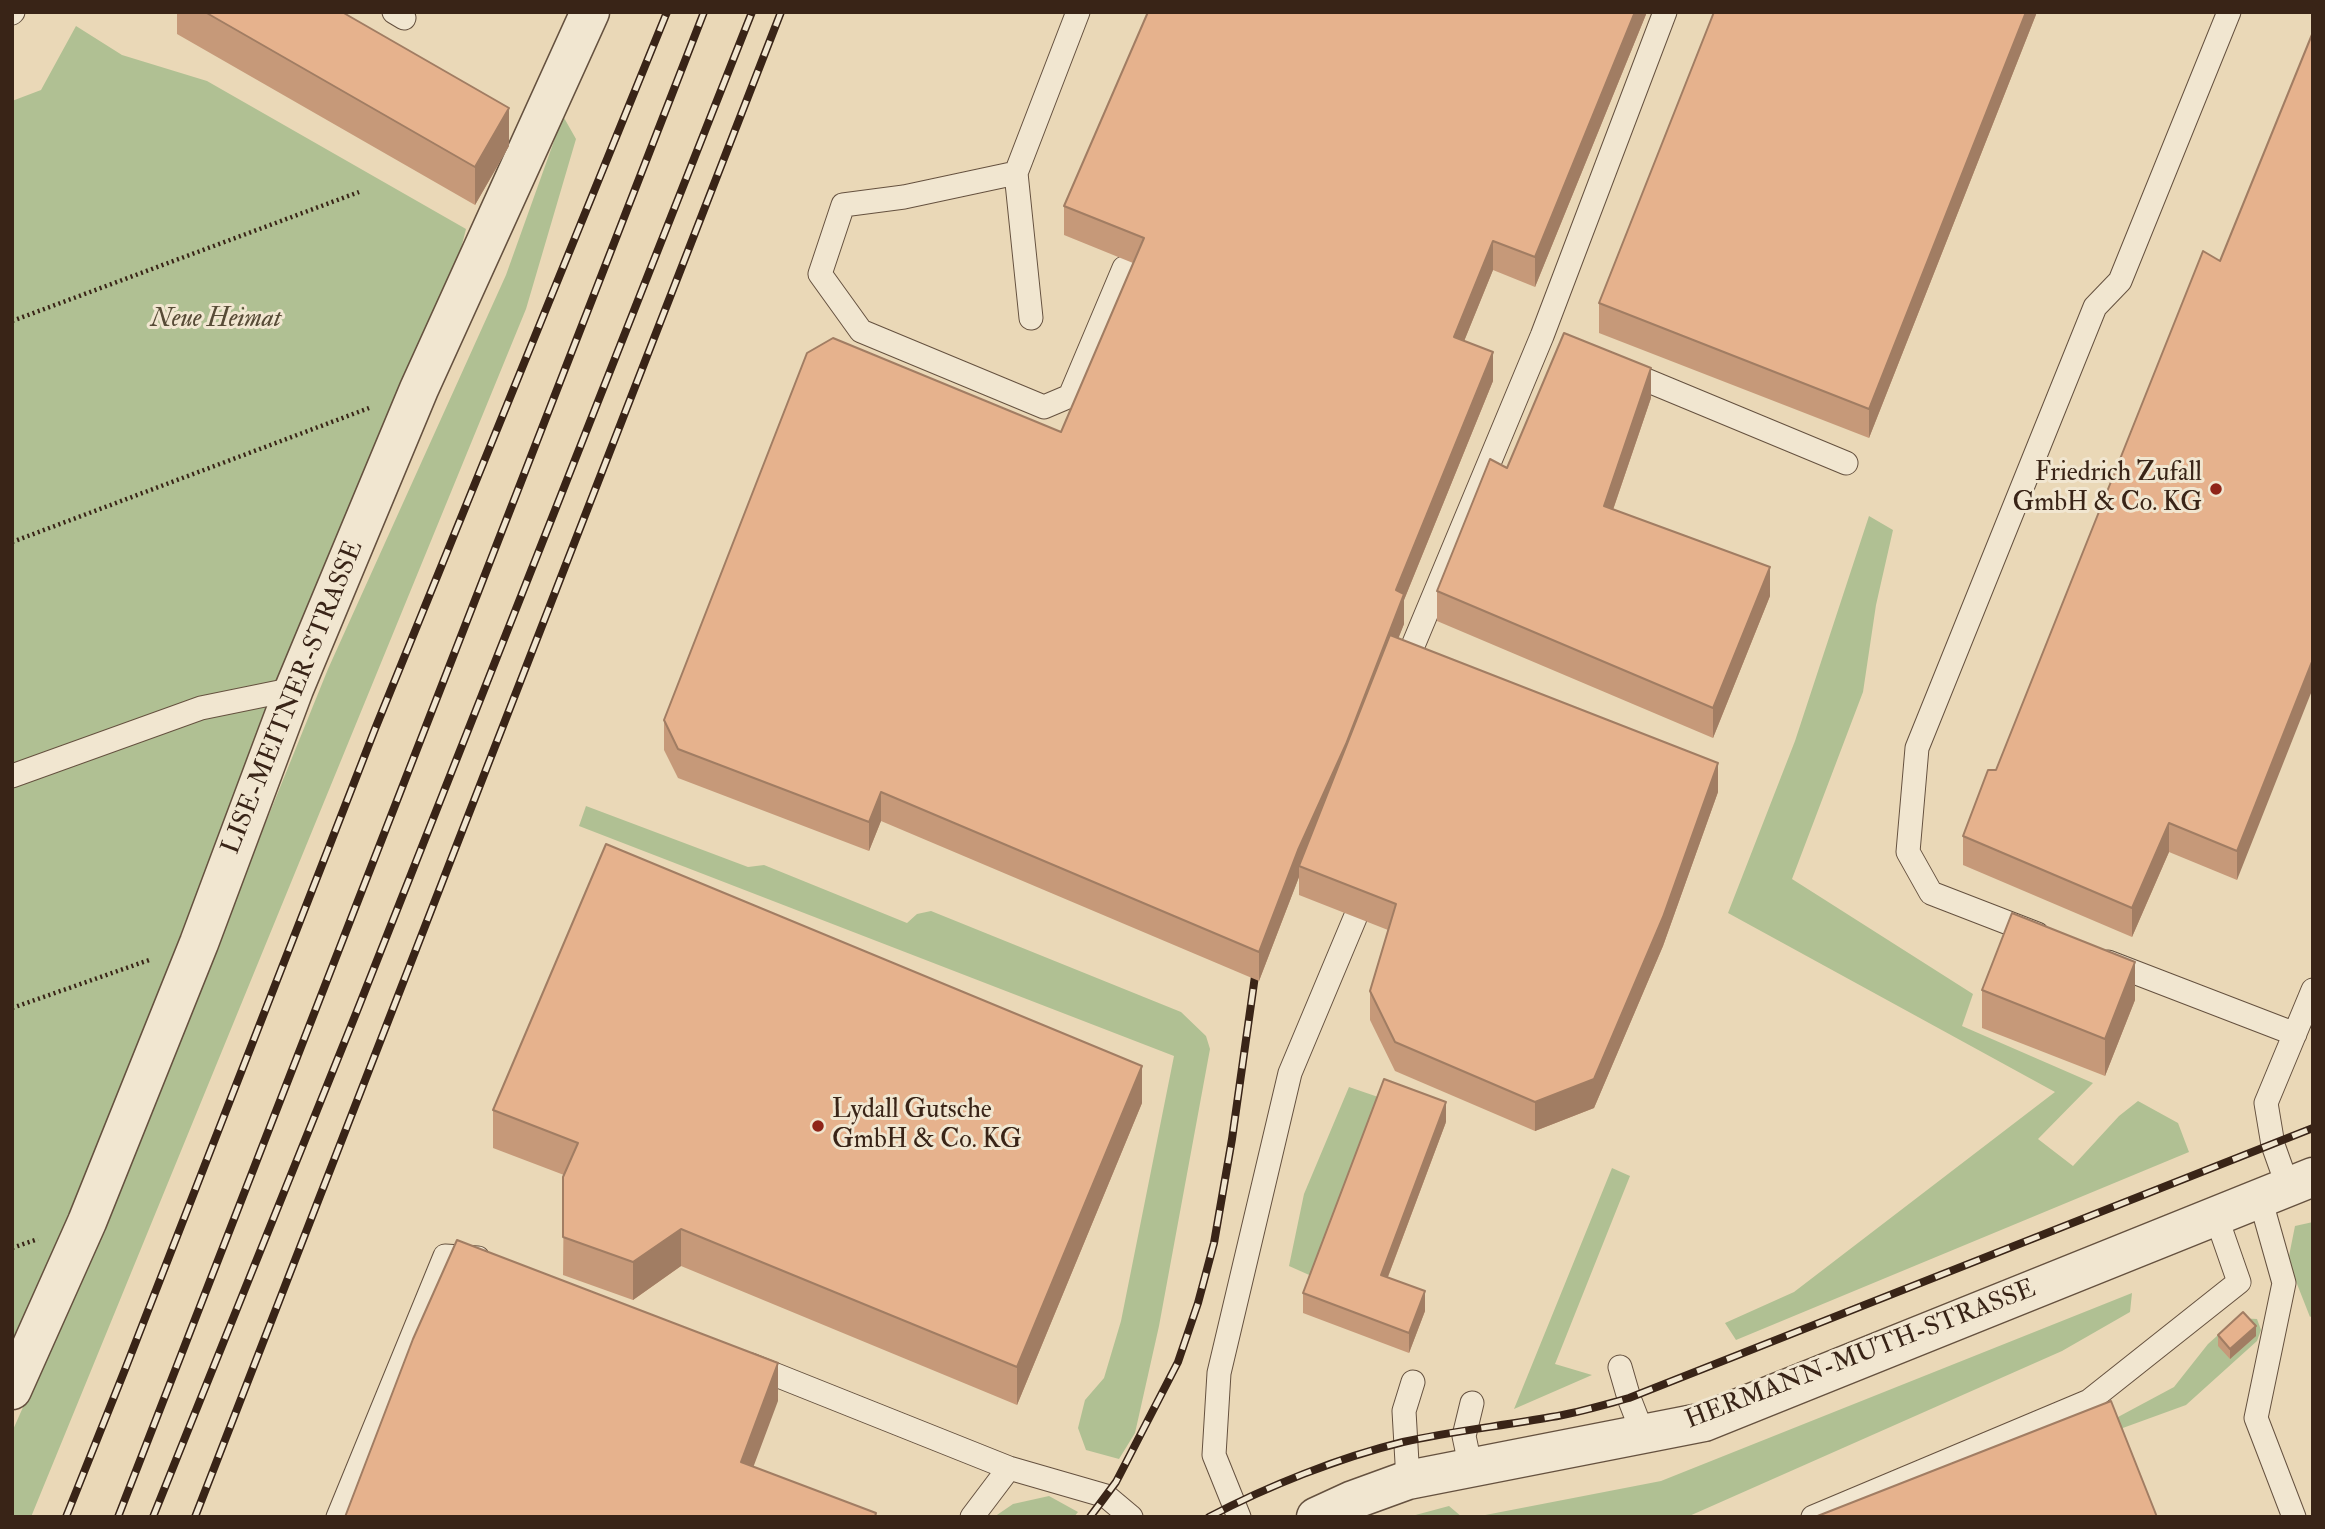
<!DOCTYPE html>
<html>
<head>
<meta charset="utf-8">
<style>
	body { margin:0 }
	#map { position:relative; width:2325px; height:1529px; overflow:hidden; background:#ead8b7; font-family:"IM FELL Double Pica",serif }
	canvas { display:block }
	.frame { position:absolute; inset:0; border:14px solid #392417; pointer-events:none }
</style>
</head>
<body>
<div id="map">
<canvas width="2325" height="1529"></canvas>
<div class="frame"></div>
</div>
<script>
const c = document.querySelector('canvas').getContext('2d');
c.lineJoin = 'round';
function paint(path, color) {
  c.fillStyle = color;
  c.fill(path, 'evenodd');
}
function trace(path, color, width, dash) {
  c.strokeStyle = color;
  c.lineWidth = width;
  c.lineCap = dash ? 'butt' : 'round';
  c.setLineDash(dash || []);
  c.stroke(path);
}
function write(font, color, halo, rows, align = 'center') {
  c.font = font + ' "IM FELL Double Pica",serif';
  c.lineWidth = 6;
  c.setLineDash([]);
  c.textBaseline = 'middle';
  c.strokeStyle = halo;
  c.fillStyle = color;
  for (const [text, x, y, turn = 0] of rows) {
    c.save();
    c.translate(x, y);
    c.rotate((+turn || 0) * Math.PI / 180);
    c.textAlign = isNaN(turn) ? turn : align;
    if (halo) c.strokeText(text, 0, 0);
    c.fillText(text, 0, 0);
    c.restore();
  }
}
const green = new Path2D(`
	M76,26L122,55L207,81L466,229L453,280L259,732L95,1156L12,1355V101L41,90Z
	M563,116L576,139L526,309L31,1517H12V1432L90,1256L328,669L506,275Z
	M1869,516L1893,530L1876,605L1863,692L1792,879L1973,994L1962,1026L2093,1083L2038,1139L2073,1166L2119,1116L2138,1101L2178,1123L2189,1152L1736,1340L1725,1323L1794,1292L2055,1092L1728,913L1795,741Z
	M586,806L748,867L764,865L907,923L917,914L931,911L1181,1012L1206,1036L1210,1049L1159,1326L1135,1433L1119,1459L1086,1450L1078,1428L1085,1400L1104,1378L1121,1321L1174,1056L579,826Z
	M1349,1087L1384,1099L1316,1278L1289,1266L1304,1194Z
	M1612,1168L1630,1176L1555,1364L1592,1375L1514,1409Z
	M2313,1222V1315L2310,1317L2288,1261L2295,1226Z
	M2132,1293L2130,1312L2062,1351L1687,1517H1475L1661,1481Z
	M2237,1318L2257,1319L2261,1330L2257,1341L2186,1405L2109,1433L2095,1421L2118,1417L2174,1387L2208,1344Z
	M1049,1496L1078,1512L1074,1517H994L1013,1504Z
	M1449,1506L1462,1517H1408Z`);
const path = new Path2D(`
	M12,321L359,192
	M12,542L369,408
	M12,1008L152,959
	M12,1248L38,1239`);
const lane = new Path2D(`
	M394,12L404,18
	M12,13L13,12
	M1016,173L904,197L843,205L820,274L861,331L1044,407L1070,396L1124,268
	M1031,318L1016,173L1078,12
	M1622,370L1846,463
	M1402,672L1542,336L1665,12
	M12,776L201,708L294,689
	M2037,934L1931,893L1908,852L1917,748L2095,307L2120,281L2229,12
	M2108,962L2295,1034
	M2288,1187L2273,1145L2266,1103L2313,990
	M2260,1198L2284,1283L2256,1418L2294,1517
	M751,1365L1009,1468L1106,1496L1131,1517
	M1620,1367L1629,1398L1643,1434
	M1471,1469L1464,1436L1472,1403
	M1408,1480L1404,1411L1413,1382
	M338,1517L445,1256L478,1258
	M972,1517L1009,1468
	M1239,1517L1214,1455L1219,1373L1290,1073L1355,918
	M1813,1517L2089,1401L2239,1282L2216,1216`);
const street = new Path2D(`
	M12,1390L87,1222L199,943L294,689L419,389L590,12
	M1316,1517L1353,1500L1408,1480L1704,1422L2313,1177`);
const rail = new Path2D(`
	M66,1517L126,1367L375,729L667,12
	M118,1517L704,12
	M153,1517L357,1011L752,12
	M195,1517L781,12
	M1090,1517L1116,1482L1178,1362L1198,1303L1214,1243L1232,1139L1255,976
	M1209,1517C1268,1486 1338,1458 1403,1442C1452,1431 1502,1426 1551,1417C1577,1413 1603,1405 1629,1398L2313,1128`);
const wall = new Path2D(`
	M177,12H342L509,146L475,205L177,34Z
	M1148,12H1647L1535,287L1493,270L1464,341L1493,381L1404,600V624L1398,638L1718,792L1663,946L1594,1108L1535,1131L1395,1071L1370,1020V991L1388,930L1299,895V877L1259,981L881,821L869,851L678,778L664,750V720L1061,432L1133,263L1064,235V206Z
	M1714,12H2037L1869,438L1599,333V303Z
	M2313,32L2237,880L2169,852L2132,937L1963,865V836L1996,770L2220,261Z
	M1651,398L1613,510L1770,596L1713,738L1437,621V591L1507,468Z
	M1982,990L2135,1000L2105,1076L1982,1028Z
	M1142,1103L1017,1405L681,1266L633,1300L563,1275L564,1175L493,1148V1110Z
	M1446,1122L1388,1277L1425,1311L1409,1353L1303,1313V1293Z
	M2218,1335L2256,1336L2230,1359L2218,1346Z`);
const shadedWall = new Path2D(`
	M1635,12H1647L1535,287V257Z
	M2026,12H2037L1869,438V409Z
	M509,108V146L475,205V167Z
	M1493,241V270L1454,366V337Z
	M1493,352V381L1404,600V624L1346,773L1299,866V877L1259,981V952L1396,590Z
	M1651,368V398L1604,536V506Z
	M1770,567V596L1713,738V708Z
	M2313,659V688L2237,880V851Z
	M1718,763V792L1663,946L1594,1108L1535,1131V1102Z
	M881,792V821L869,851V822Z
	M2169,823V852L2132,937V908Z
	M2135,962V1000L2105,1076V1039Z
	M1142,1066V1103L1017,1405V1367Z
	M1446,1102V1122L1381,1295V1275Z
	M681,1229V1266L633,1300V1262Z
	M1425,1291V1311L1409,1353V1333Z
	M2256,1326V1336L2230,1359V1349Z
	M778,1363V1401L741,1500V1462Z`);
const building = new Path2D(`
	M205,12H342L509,108L475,167Z
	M1148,12H1635L1535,257L1493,241L1454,337L1493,352L1396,590L1404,594L1346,744L1298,850L1259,952L881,792L869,822L678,749L664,720L807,353L833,338L1061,432L1144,238L1064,206Z
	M1714,12H2026L1869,409L1599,303Z
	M2313,32V659L2237,851L2169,823L2132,908L1963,836L1988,770H1996L2203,251L2220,261Z
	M1564,333L1651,368L1604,506L1770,567L1713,708L1437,591L1490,459L1507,468Z
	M1390,635L1718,763L1663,917L1594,1079L1535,1102L1395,1042L1370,991L1396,904L1299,866Z
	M606,844L1142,1066L1017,1367L681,1229L633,1262L563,1237V1177L578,1143L493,1110Z
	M2012,913L2135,962L2105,1039L1982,990Z
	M1384,1079L1446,1102L1381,1275L1425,1291L1409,1333L1303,1293Z
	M457,1240L778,1363L741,1462L876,1513L875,1517H345L413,1339Z
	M2243,1312L2256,1326L2230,1349L2218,1335Z
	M2111,1401L2157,1517H1815Z`);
const markers = [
	[2216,489,7,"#8f2418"],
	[818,1126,7,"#8f2418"]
];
const parkNames = [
	["Neue Heimat",216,320]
];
const poiNames = [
	["Friedrich Zufall",2202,474],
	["GmbH & Co. KG",2202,504],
	["Lydall Gutsche",832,1111,"left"],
	["GmbH & Co. KG",832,1141,"left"]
];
const streetNames = [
	["LISE-MEITNER-STRASSE",294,698,-68],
	["HERMANN-MUTH-STRASSE",1861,1356,-21]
];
paint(green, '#b0c093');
trace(lane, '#65513f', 25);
trace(street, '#65513f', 41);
trace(path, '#392417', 4.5, [2, 3.5]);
trace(lane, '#f1e6d0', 23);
trace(street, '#f1e6d0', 38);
trace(rail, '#392417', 8);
trace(rail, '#f1e6d0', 5, [16]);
paint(wall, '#c69979');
paint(shadedWall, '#a17d63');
paint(building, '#e6b28d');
trace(building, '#a17d63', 2);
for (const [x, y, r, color] of markers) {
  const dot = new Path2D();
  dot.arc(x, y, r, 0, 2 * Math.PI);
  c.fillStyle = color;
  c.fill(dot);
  trace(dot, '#f1e6d0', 2.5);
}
write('italic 26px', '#574b36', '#f1e6d0', parkNames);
write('26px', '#392417', '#f1e6d0', poiNames, 'right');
write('26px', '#392417', '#f1e6d0', streetNames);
</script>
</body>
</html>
